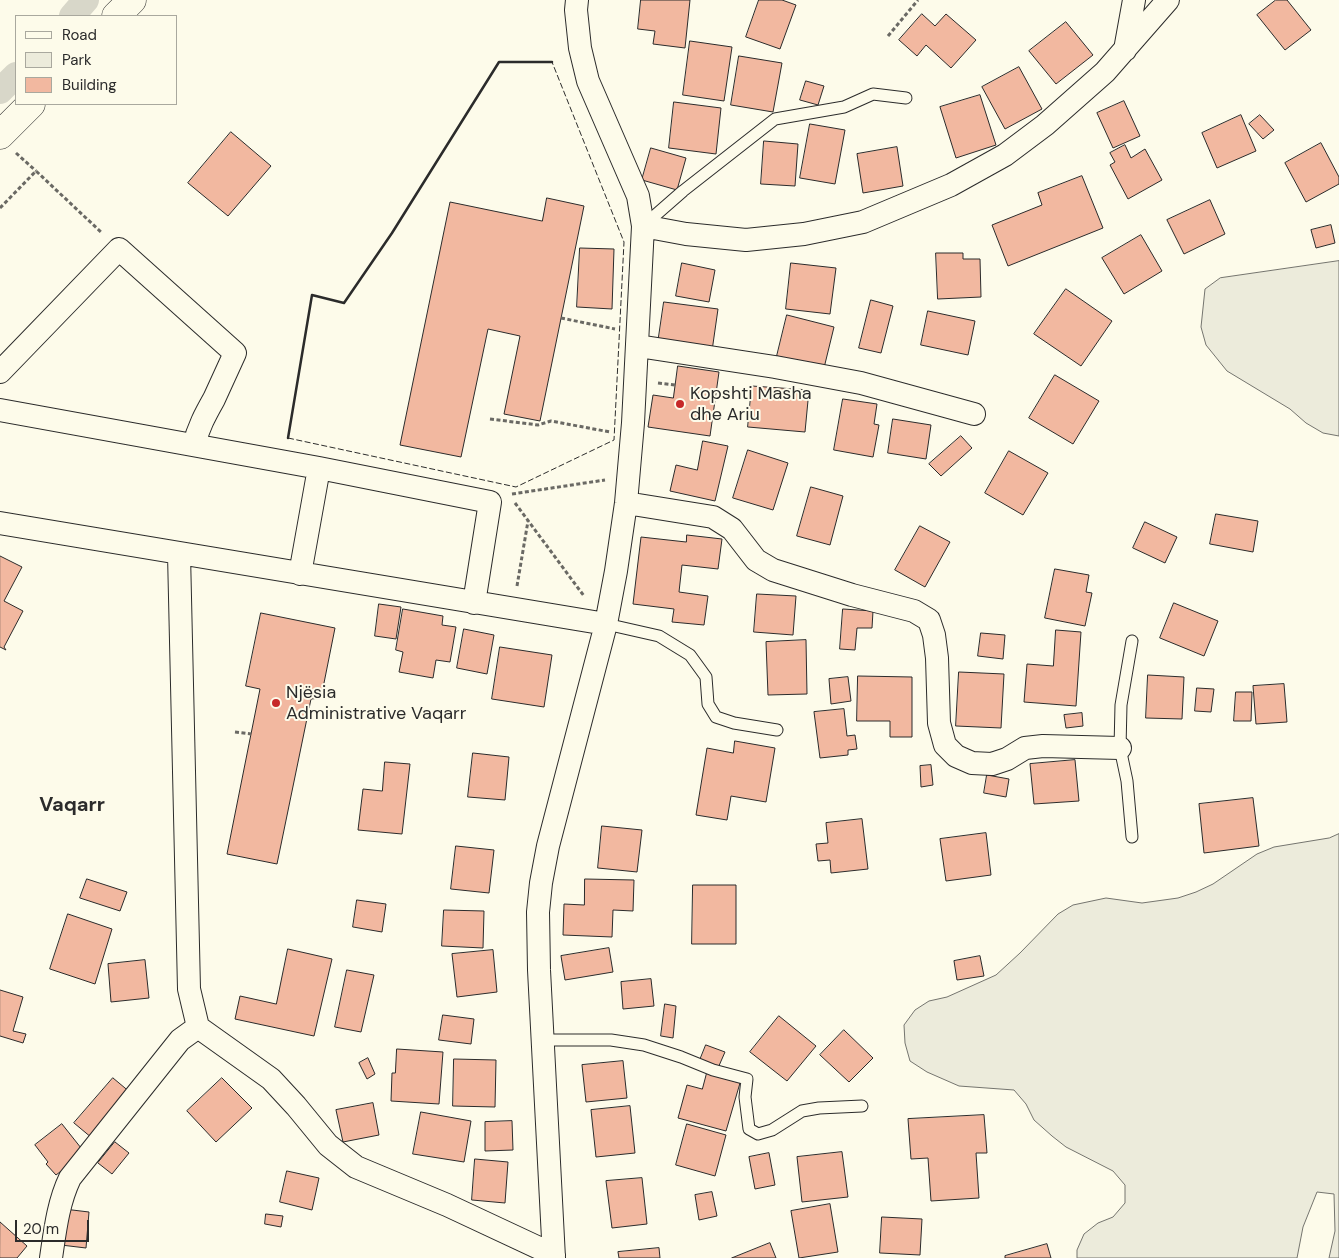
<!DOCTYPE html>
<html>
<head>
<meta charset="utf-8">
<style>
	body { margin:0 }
	#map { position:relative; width:1339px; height:1258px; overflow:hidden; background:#fdfbea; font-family:"DM Sans",sans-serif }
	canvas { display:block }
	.legend { position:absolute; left:15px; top:15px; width:162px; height:90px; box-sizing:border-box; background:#fdfbea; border:1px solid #a9a89e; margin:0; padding:6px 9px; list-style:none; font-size:15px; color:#2b2b2b }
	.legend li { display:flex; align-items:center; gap:10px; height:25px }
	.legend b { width:25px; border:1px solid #a9a89e }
	.scale { position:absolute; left:15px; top:1220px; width:74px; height:22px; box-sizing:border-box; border:2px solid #2b2b2b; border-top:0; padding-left:6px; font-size:15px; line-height:18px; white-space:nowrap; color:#2b2b2b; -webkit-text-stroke:4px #fdfbea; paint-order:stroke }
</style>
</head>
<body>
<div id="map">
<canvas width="1339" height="1258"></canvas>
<ul class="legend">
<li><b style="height:6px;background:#fdfbea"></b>Road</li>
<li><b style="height:14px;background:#ecebdb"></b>Park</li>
<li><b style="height:14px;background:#f2b8a0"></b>Building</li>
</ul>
<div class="scale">20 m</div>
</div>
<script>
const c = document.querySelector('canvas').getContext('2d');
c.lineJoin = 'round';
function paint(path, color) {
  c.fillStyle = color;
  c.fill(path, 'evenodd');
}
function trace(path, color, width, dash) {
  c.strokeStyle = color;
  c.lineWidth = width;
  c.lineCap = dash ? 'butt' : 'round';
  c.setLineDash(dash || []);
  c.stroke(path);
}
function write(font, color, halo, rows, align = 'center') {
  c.font = font + ' "DM Sans",sans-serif';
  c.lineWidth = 4;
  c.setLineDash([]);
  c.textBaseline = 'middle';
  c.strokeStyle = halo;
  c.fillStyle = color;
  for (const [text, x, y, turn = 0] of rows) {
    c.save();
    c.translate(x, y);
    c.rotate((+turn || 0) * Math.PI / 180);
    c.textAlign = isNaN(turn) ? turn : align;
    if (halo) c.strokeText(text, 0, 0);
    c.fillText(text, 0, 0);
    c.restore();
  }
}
const green = new Path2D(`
	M1339,261V436L1323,433L1306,423L1290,409L1227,371L1206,345L1201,327L1205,289L1220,278Z
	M1339,834V1258H1329L1335,1231L1334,1194L1317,1192L1303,1227L1297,1258H1077V1250L1084,1234L1098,1223L1113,1217L1125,1203V1185L1113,1171L1066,1147L1052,1136L1034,1120L1026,1104L1014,1090L959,1086L927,1072L910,1061L905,1043L904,1025L915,1010L929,1001L947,997L996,975L1020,953L1058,914L1073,905L1106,898L1142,903L1178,898L1196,892L1213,884L1257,854L1274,847L1329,838Z`);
const canal = new Path2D(`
	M72,16L86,0
	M0,91L16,75`);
const building = new Path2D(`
	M641,0H690L685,48L653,44L655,31L638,29Z
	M759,0H782L796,5L780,49L746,37Z
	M1276,0H1287L1311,30L1285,50L1257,15Z
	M922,14L935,26L946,14L976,40L951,68L926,45L917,56L899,40Z
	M1066,22L1093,55L1056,84L1029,51Z
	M690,41L732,47L724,101L683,95Z
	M739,56L782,63L773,112L731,105Z
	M1019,67L1042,109L1005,129L982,87Z
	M806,81L824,86L818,105L800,100Z
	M980,95L996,145L956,158L940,107Z
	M1124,101L1140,136L1113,148L1097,113Z
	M674,102L721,108L716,154L669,148Z
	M1241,115L1256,151L1217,168L1202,133Z
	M1260,115L1274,130L1263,139L1249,124Z
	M810,124L845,130L835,184L800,178Z
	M231,132L271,166L228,216L188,183Z
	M764,141L798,144L795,186L761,184Z
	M1321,143L1339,177V184L1306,202L1285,163Z
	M1125,145L1131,158L1145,149L1162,180L1128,199L1110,165L1115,162L1110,153Z
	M897,147L903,186L863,193L857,154Z
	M651,148L686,158L677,190L642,180Z
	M1082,176L1103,228L1008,266L992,225L1042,205L1038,193Z
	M547,198L584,206L540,421L504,414L520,336L488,329L461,457L400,445L450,202L542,221Z
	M1210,200L1225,234L1184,254L1167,220Z
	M1331,225L1335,243L1316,248L1311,230Z
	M1141,235L1162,271L1124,294L1102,258Z
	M580,248L614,249L612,309L577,307Z
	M936,253H963V259H980L981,297L938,299Z
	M682,263L715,270L709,302L676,296Z
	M791,263L836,268L830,314L786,309Z
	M1066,289L1112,321L1081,366L1034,334Z
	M871,300L893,306L881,353L859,348Z
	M664,302L718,309L712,351L658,343Z
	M928,311L975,321L968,355L921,345Z
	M787,315L834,327L824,368L777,356Z
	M678,366L719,372L710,436L648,427L653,395L673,398Z
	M1055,375L1099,401L1073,444L1029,418Z
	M752,386L809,390L805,432L748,427Z
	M843,399L877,404L874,424L879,425L873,457L834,450Z
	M893,419L931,425L926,459L888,453Z
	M961,436L972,448L941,476L929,464Z
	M703,441L728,446L715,501L670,491L676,465L697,470Z
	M748,450L788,463L773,510L733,498Z
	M1009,451L1048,473L1023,515L985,493Z
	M811,487L843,496L830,545L797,536Z
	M1216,514L1258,521L1253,552L1210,544Z
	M1145,522L1177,537L1165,563L1133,548Z
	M920,526L950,542L925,587L895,570Z
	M687,535L722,539L718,569L682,565L679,592L708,596L704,625L672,622L674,609L633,604L641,537L686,542Z
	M0,556L22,567L4,601L23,611L4,647L6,650L0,647Z
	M1055,569L1089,575L1086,592L1092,593L1085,626L1045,618Z
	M757,594L796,596L793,635L754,632Z
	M1174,603L1218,621L1204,656L1160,638Z
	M379,604L401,607L396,639L375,636Z
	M403,609L443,616L442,625L456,627L450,662L436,660L433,678L399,672L403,652L396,650Z
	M843,609L873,611L872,628H857L855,650L840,649Z
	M261,613L335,628L321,698L311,699L277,864L227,854L260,689L246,686Z
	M464,629L494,635L487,674L457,668Z
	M1056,630L1081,632L1076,706L1024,702L1027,664L1053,666Z
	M981,633L1005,635L1003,659L978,656Z
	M806,640L807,694L768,695L766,642Z
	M500,647L552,655L544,707L492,699Z
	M959,672L1004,674L1001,728L956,726Z
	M1148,675L1184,677L1182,719L1146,718Z
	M858,676L912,677V737H890V721H857Z
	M848,677L851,701L831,704L829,679Z
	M1284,684L1287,722L1256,724L1253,686Z
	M1197,688L1214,689L1211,712L1195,711Z
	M1236,692H1252L1251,721H1234Z
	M844,709L847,736L855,735L857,749L848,750V755L820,758L814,712Z
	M1082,713L1083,726L1066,728L1064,715Z
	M735,741L775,748L766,802L731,796L727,820L696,815L707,748L733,753Z
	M473,753L509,757L505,800L468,797Z
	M1075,760L1079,801L1034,804L1030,764Z
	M385,762L410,764L402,834L358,830L363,789L382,791Z
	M931,765L933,785L921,787L920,766Z
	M987,775L1009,779L1006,797L984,793Z
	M1253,798L1259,846L1204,853L1199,804Z
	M862,819L868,869L831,873L830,860L818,861L816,844L828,843L826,823Z
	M602,826L642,830L637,872L598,868Z
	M986,833L991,875L946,881L940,839Z
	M456,846L494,850L489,893L451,889Z
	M87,879L127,892L120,911L80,898Z
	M585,879L634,880L633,911L613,910L612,937L563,935L564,904L584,905Z
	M693,885H736V944H692Z
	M357,900L386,904L382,932L353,927Z
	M444,910L484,911L483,948L442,946Z
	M68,914L112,929L95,984L50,969Z
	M609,948L613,972L565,980L561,956Z
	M288,949L332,959L314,1036L235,1019L240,996L276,1004Z
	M493,950L497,992L457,997L452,954Z
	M980,956L984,976L957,980L954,961Z
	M145,960L149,998L111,1002L108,964Z
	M347,970L374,975L361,1032L335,1027Z
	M651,979L654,1006L623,1009L621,982Z
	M0,990L23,997L13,1031L26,1034L23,1043L0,1036Z
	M665,1004L676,1006L673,1038L661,1036Z
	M443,1015L474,1019L471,1044L439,1040Z
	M779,1016L816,1046L787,1081L750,1052Z
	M844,1030L873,1058L849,1082L820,1055Z
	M706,1045L725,1052L718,1068L700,1060Z
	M397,1049L443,1052L439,1104L391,1101L392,1073H395Z
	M368,1058L375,1074L367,1079L359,1063Z
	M454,1059L496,1060L495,1107L453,1106Z
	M623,1061L627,1098L586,1102L582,1065Z
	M707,1073L740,1083L726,1131L678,1118L687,1085L702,1089Z
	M113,1078L131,1093L92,1138L74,1123Z
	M222,1078L252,1108L216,1142L187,1111Z
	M373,1103L379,1135L343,1142L336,1110Z
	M630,1106L635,1153L596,1157L591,1110Z
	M421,1112L471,1121L464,1162L413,1154Z
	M984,1115L987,1153H976L979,1198L931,1201L928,1158L911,1159L908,1119Z
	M512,1121L513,1150L485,1151V1122Z
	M62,1124L85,1153L56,1175L46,1164L48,1162L35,1145Z
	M687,1124L726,1135L715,1176L676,1165Z
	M115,1142L129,1153L112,1174L98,1163Z
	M842,1152L848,1197L802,1202L797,1157Z
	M769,1153L775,1185L755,1189L749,1157Z
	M475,1159L508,1162L505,1203L472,1200Z
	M287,1171L319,1178L312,1210L280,1202Z
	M642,1178L647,1224L612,1228L606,1181Z
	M712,1192L717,1216L699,1220L695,1195Z
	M830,1204L838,1252L799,1258L791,1211Z
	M64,1209L89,1212L86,1248L61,1245Z
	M266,1214L283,1216L281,1227L265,1224Z
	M882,1217L922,1219L920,1255L880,1253Z
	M0,1222L27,1246L17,1258H0Z
	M770,1243L776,1258H732Z
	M1047,1244L1051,1258H1005V1256Z
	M659,1248L660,1258H619L618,1252Z`);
const path = new Path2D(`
	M888,36L918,0
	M16,153L36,171
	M0,208L36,171L102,233
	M561,318L615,329
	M658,383L675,385
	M490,419L538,425L551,421L610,432
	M512,494L605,480
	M515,503L584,596
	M517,586L528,521
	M235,732L251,734`);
const service = new Path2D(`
	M643,226L683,191L775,119L844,107L873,94L906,98
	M606,624L659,636L690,655L706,677L708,704L716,717L734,723L777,730
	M1132,837L1127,781L1120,748L1121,705L1132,641
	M543,1040H611L644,1045L681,1057L713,1070L747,1079L745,1097L749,1129L758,1134L772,1130L802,1111L819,1108L862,1106`);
const minor = new Path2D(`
	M1125,50L1134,0
	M643,226L686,234L746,240L804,234L863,222L951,185L1005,155L1045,125L1105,72L1168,0
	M638,346L775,367L861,383L974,414
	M0,372L119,249L235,353C228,368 221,384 214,399C205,415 198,428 194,445
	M0,410L319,468L490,502L474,603
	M626,503L713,517L732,529L756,560L773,570L852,595L914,611L929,620L934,635L937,658L939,723L945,745L956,756L972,763L992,764L1007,759L1025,748L1043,746L1120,748
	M0,523L606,624
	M179,554L189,989L198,1027L271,1079L296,1106L328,1145L356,1167L447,1205L554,1255
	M300,574L319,468
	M51,1258C55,1231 58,1203 70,1178L180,1040L198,1027
	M554,1258L539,970L538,912L541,883L548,846L606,624L616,571L626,503L633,423L643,226L638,196L588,81L580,48L576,10L577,0`);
const primary = new Path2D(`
	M116,16L132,0
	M0,135L31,104`);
const fence = new Path2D(`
	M288,438L516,487L614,440L624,242L552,62`);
const wall = new Path2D(`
	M288,438L312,295L344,303L392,233L499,62H552`);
const markers = [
	[680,404,5,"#c62828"],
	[276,703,5,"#c62828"]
];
const poiNames = [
	["Kopshti Masha",690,394],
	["dhe Ariu",690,415],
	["Njësia",286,693],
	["Administrative Vaqarr",286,714]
];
const quarterNames = [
	["Vaqarr",72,806]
];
paint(green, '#ecebdb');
trace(green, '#74746e', 1);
trace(canal, '#d8d7c9', 26);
paint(building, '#f2b8a0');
trace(building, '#2b2b2b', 1);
trace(service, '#2b2b2b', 13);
trace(minor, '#2b2b2b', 24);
trace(primary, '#2b2b2b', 29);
trace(path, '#6a6964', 3, [4, 2.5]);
trace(service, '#fdfbea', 11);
trace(minor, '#fdfbea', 22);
trace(primary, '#fdfbea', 28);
trace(fence, '#2b2b2b', 1, [6, 2.5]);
trace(wall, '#2b2b2b', 2.5);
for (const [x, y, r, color] of markers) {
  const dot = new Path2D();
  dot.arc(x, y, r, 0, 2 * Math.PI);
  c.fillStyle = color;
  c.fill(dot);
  trace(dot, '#fdfbea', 2);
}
write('18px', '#2b2b2b', '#fdfbea', poiNames, 'left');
write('bold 20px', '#2b2b2b', '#fdfbea', quarterNames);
</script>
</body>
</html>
